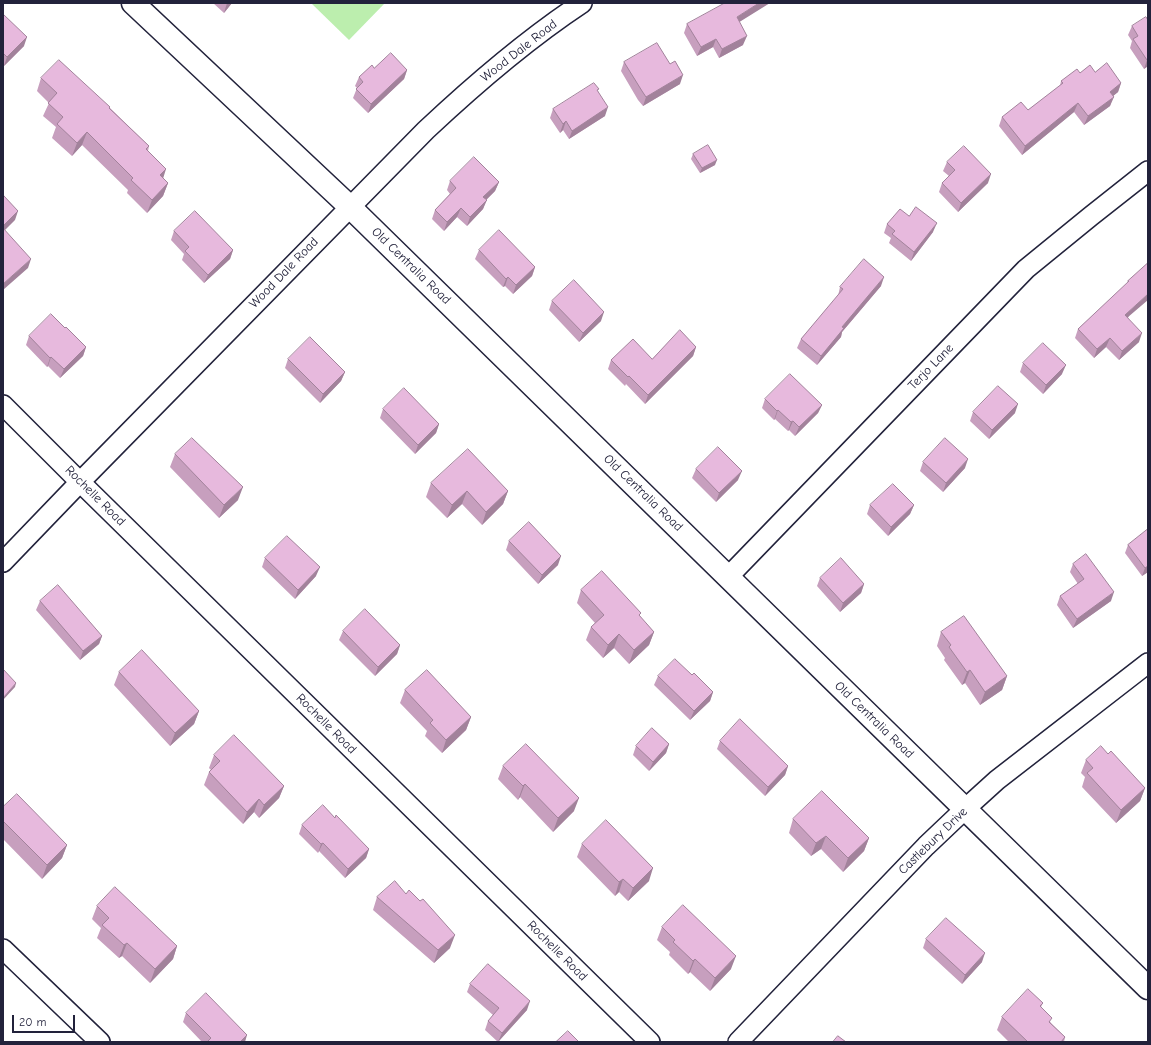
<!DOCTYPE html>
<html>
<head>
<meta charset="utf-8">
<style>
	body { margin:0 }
	#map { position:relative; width:1151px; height:1045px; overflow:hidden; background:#fff; font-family:"Comic Neue",sans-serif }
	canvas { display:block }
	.frame { position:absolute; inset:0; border:4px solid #22223b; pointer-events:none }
	.scale { position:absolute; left:12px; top:1015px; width:63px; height:18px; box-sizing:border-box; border:2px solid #22223b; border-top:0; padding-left:5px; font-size:12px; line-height:14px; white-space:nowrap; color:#22223b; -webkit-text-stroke:3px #fff; paint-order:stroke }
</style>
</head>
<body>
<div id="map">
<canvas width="1151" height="1045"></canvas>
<div class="frame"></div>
<div class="scale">20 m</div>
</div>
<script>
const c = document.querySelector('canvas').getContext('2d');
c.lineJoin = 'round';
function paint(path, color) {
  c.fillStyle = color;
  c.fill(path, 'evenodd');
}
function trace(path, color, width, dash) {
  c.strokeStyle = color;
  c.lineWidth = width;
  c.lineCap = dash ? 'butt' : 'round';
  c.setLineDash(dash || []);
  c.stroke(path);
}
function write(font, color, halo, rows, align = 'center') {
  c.font = font + ' "Comic Neue",sans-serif';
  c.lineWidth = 3.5;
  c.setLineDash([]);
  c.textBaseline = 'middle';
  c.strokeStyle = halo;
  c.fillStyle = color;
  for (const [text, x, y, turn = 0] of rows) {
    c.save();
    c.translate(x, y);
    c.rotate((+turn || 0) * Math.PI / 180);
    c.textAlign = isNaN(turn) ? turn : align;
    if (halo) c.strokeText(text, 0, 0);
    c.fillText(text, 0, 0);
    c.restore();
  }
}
const green = new Path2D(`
	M311,3H385L349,40Z`);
const minor = new Path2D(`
	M3,405L80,482L650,1042
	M3,562L80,482L426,130C475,84 526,40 582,3
	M728,577L1026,269L1091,216L1148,171
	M3,949L100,1042
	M738,1042L926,846L965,809L997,780L1148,663`);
const tertiary = new Path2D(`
	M133,3L349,206L1148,988`);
const wall = new Path2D(`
	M213,3H232L224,13Z
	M3,14L24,46L4,66L3,65Z
	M1148,20V66L1144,69L1130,48L1132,41L1128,35L1132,26Z
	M739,22L743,45L719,58L713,47L697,56L684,33L687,24Z
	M624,62L680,84L643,106L638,100L621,71Z
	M374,68L407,70L404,79L368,113L353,98L357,88L355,86L359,77Z
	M1095,72L1121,83L1118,92L1113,96L1110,106L1084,125L1074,112L1022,155L999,126L1002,117L1028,110L1060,86L1061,81L1080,73Z
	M41,78L110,107V108L149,146L148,151L163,178L168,183L163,196L147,213L127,193L128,190L82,145L72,156L52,138L56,127L43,116L49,103L37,91Z
	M598,91L605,116L569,139L563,130L560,133L550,118L553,109Z
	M693,154L715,165L700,173L691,159Z
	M947,162L988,183L958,212L939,192L942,183L949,176L943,171Z
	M450,181L499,182L495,191L486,200L483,209L467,226L457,217L444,231L432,219L435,210L450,194L447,190Z
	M909,216L933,232L911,261L889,243L891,238L884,233L887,224Z
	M174,231L233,250L230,259L204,283L182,260L184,254L171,240Z
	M479,250L535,267L532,276L513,294L505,286L503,287L475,259Z
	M1148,263L1128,318L1139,342L1119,360L1106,347L1094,358L1075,338L1078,329L1128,283V281Z
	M881,286L842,332L841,337L817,365L797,348L801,339L838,296L840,287Z
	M552,301L601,321L579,342L549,310Z
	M65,328L86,347L83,356L60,378L48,366L47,367L26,345L29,336Z
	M696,347L693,356L645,404L626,384L625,386L608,369L611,360L652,359Z
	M288,359L345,372L341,381L320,403L285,368Z
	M1023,363L1062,374L1043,394L1020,372Z
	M765,399L822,405L818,413L795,436L789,430L788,431L775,419L774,420L762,408Z
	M383,409L439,424L436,433L415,454L380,418Z
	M973,412L1015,413L989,439L970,421Z
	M175,454L238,500L219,518L170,467Z
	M923,462L965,468L943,492L920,471Z
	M696,469L738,480L716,502L692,478Z
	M431,483L508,491L503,504L482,525L462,504L447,518L426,497Z
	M870,505H914L910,514L888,536L867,514Z
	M1148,529V572L1142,576L1125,553L1128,545Z
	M509,541L558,565L538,584L506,550Z
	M265,558L316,576L295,599L262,567Z
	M1073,564L1111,601L1073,628L1057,605L1060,596L1078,584L1070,572Z
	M820,578L864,584L861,593L840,612L817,586Z
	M581,590L640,617L654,632L649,645L629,664L614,648L603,658L586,640L591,627L595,623L577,603Z
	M40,601L102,636L99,644L80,660L36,610Z
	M343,631L400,645L397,654L375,676L339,640Z
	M941,632L1007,676L1002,690L980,705L965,683L962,685L944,660L945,658L937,646Z
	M119,672L199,711L194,724L170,746L114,685Z
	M692,675L713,692L710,701L690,720L654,685L658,676Z
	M405,690L471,717L466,730L442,753L425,736L427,731L400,703Z
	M720,741L788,766L785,775L765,796L717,749Z
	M669,744L666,753L649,771L633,755L636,746Z
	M1108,754L1145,788L1140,801L1116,823L1082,787L1085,777L1081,773L1086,760Z
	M214,755L284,786L279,798L259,818L254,812L243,824L204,785L209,772L211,770L209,768Z
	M503,766L574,811L553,832L520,797L518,800L498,779Z
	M3,807L67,845L62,858L42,879L3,839Z
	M335,818L369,849L366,858L345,878L319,851L318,853L299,834L302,825Z
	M793,819L869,838L864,851L843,872L821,849L811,856L789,833Z
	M582,844L649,881L628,901L619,892L615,896L577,857Z
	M406,894L450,948L434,963L373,910L377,897Z
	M97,906L177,946L173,959L150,983L122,956L119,958L97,938L101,928L92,919Z
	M662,927L731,969L710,991L690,972L688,974L669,955L670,952L657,940Z
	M926,939L982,962L962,984L923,948Z
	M470,984L527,1010L498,1042L485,1030L488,1021L493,1015L467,992Z
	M1043,1003L1041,1007L1051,1023L1065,1037L1064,1042H1009L997,1030L1002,1017Z
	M186,1013L245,1042H202L183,1022Z`);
const shadedWall = new Path2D(`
	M227,3H232L224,13Z
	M759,3H770L733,26L737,17Z
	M747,36L743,45L719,58L722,49Z
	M27,37L24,46L4,66L7,57Z
	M716,39L713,47L697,56L701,47Z
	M1147,60H1148V66L1144,69Z
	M407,70L404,79L368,113L371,104Z
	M683,75L680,84L643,106L646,97Z
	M1121,83L1118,92L1107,101L1110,92Z
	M1114,97L1110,106L1084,125L1088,116Z
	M1078,103L1074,112L1022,155L1025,146Z
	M608,107L605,116L569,139L572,131Z
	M566,121L563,130L560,133L563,124Z
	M87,132L82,145L72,156L77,143Z
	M717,160L715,165L700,173L702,168Z
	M166,169L162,182L160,175Z
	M991,174L988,183L958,212L961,203Z
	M499,182L495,191L480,206L483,197Z
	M168,183L163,196L147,213L152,200Z
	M487,200L483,209L467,226L470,217Z
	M461,208L457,217L444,231L447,222Z
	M18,211L15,220L3,232V226Z
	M937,223L933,232L911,261L914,252Z
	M233,250L230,259L204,283L208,275Z
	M31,259L28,268L3,290V284Z
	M535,267L532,276L513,294L516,285Z
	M508,277L505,286L503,287L506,279Z
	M884,277L881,286L842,332L841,337L817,365L821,356L842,327Z
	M1148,294V300L1121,323L1125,315Z
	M604,312L601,321L579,342L583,333Z
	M1142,333L1139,342L1119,360L1122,351Z
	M1110,338L1106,347L1094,358L1097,349Z
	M86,347L83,356L60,378L64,369Z
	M696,347L693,356L645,404L648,395Z
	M51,357L48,366L47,367L50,358Z
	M1066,365L1062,374L1043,394L1046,385Z
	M345,372L341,381L320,403L323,394Z
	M1018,404L1015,413L989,439L992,430Z
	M822,405L818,413L795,436L799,427Z
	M778,410L775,419L774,420L777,411Z
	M793,421L789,430L788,431L791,422Z
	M439,424L436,433L415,454L418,445Z
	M968,459L965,468L943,492L946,483Z
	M742,471L738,480L716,502L719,493Z
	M243,487L238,500L219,518L224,505Z
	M467,491L462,504L447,518L452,505Z
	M508,491L503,504L482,525L486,512Z
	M914,505L910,514L888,536L891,527Z
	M561,556L558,565L538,584L542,575Z
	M1148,566V572L1142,576L1145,568Z
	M320,567L316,576L295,599L298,590Z
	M864,584L861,593L840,612L843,603Z
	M1114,592L1111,601L1073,628L1077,619Z
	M654,632L649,645L629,664L634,650Z
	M619,634L614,648L603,658L608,645Z
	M102,636L99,644L80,660L83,651Z
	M400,645L397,654L375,676L378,667Z
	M970,670L965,683L962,685L967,672Z
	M1007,676L1002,690L980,705L985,692Z
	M16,683L15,687L3,700V698Z
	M713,692L710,701L690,720L694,711Z
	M199,711L194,724L170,746L175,733Z
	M471,717L466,730L442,753L446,740Z
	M669,744L666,753L649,771L653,762Z
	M788,766L785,775L765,796L768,787Z
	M525,784L520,797L518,800L523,786Z
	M284,786L279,798L259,818L264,805Z
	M1145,788L1140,801L1116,823L1121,810Z
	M579,798L574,811L553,832L558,818Z
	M259,799L254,812L243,824L247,812Z
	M826,836L821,849L811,856L816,843Z
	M869,838L864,851L843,872L848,858Z
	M323,843L318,853L321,844Z
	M67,845L62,858L42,879L47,865Z
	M369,849L366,858L345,878L348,869Z
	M653,868L649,881L628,901L633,888Z
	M623,879L619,892L615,896L619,882Z
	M455,935L450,948L434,963L438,950Z
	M127,943L122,956L119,958L124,945Z
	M177,946L173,959L150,983L155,969Z
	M985,953L982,962L962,984L965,975Z
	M736,956L731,969L710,991L715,978Z
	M695,959L690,972L688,974L693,961Z
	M530,1001L527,1010L498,1042L502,1033Z
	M247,1035L245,1042H240Z`);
const building = new Path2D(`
	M725,3H759L737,17L747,36L722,49L716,39L701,47L687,24Z
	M3,14L27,37L7,57L3,53Z
	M1146,17L1148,20V60H1147L1133,39L1138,36L1132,26Z
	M657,43L670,64L675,61L683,75L646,97L642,91L624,62Z
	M391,53L407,70L371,104L356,89L363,82L359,77L372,65L374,68Z
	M59,60L110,107L109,108L149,146L146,149L166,169L160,175L168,183L152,200L131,180L133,178L87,132L77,143L57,124L63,117L48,103L57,93L41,78Z
	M1107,63L1121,83L1110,92L1114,97L1088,116L1078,103L1025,146L1002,117L1021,102L1028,110L1063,83L1061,81L1077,69L1080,73L1090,65L1095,72Z
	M594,83L599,89L597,90L608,107L572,131L566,121L563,124L553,109Z
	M708,145L717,160L702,168L693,154Z
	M964,146L991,174L961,203L942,183L955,170L947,162Z
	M474,157L499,182L483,197L487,200L470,217L461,208L447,222L435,210L456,188L450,181Z
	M4,196L18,211L3,226V197Z
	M916,207L937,223L914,252L892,234L895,231L887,224L900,209L909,216Z
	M195,211L233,250L208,275L185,251L189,247L174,231Z
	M3,228L31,259L3,284Z
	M499,230L535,267L516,285L508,277L506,279L479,250Z
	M864,259L884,277L842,327L844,328L821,356L801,339L843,289L840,287Z
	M1148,263V294L1125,315L1142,333L1122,351L1110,338L1097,349L1078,329L1129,281H1128Z
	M574,280L604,312L583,333L552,301Z
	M51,314L65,328L66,327L86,347L64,369L51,357L50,358L29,336Z
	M680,330L696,347L648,395L629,376L628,377L611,360L633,339L652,359Z
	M310,337L345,372L323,394L288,359Z
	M1043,343L1066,365L1046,385L1023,363Z
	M790,374L822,405L799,427L793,421L791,422L778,410L777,411L765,399Z
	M998,386L1018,404L992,430L973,412Z
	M404,388L439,424L418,445L383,409Z
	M192,438L243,487L224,505L175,454Z
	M945,438L968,459L946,483L923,462Z
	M718,447L742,471L719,493L696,469Z
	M468,449L508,491L486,512L467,491L452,505L431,483Z
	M893,484L914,505L891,527L870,505Z
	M529,522L561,556L542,575L509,541Z
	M1148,529V566L1145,568L1128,545Z
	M287,536L320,567L298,590L265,558Z
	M1086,554L1114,592L1077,619L1060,596L1084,579L1073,564Z
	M841,558L864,584L843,603L820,578Z
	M602,571L641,613L639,615L654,632L634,650L619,634L608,645L591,627L604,615L581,590Z
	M58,585L102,636L83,651L40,601Z
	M365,609L400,645L378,667L343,631Z
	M964,616L1007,676L985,692L970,670L967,672L949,647L951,645L941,632Z
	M142,650L199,711L175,733L119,672Z
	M675,659L692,675L694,673L713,692L694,711L658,676Z
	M3,669L16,683L3,698Z
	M427,670L471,717L446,740L430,723L433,720L405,690Z
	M740,719L788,766L768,787L720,741Z
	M652,728L669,744L653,762L636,746Z
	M234,735L284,786L264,805L259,799L247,812L209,772L220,761L214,755Z
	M526,744L579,798L558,818L525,784L523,786L503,766Z
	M1101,746L1108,754L1111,751L1145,788L1121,810L1087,773L1093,768L1086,760Z
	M822,791L869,838L848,858L826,836L816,843L793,819Z
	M17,794L67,845L47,865L3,821V807Z
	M323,805L335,818L336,815L369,849L348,869L323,843L321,844L302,825Z
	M606,820L653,868L633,888L623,879L619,882L582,844Z
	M395,881L406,894L409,890L420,901L423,899L455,935L438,950L377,897Z
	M115,887L177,946L155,969L127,943L124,945L102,925L109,918L97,906Z
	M683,905L736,956L715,978L695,959L693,961L673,942L675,940L662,927Z
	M946,918L985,953L965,975L926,939Z
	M488,964L530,1001L502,1033L488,1021L499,1008L470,984Z
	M1028,989L1043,1003L1040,1006L1052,1018L1049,1022L1065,1037L1061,1042H1028L1002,1017Z
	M206,993L247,1035L240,1042H209L208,1041L211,1038L186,1013Z
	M568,1031L579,1042H556Z
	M838,1036L846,1042H833Z`);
const streetNames = [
	["Wood Dale Road",519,51,-38],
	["Old Centralia Road",411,266,44],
	["Wood Dale Road",284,273,-46],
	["Terjo Lane",931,367,-46],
	["Old Centralia Road",643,493,44],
	["Rochelle Road",95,496,45],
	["Old Centralia Road",874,720,44],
	["Rochelle Road",326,724,45],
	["Castlebury Drive",933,841,-44],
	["Rochelle Road",557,951,45]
];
paint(green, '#bceeae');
trace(minor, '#22223b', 22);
trace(tertiary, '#22223b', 25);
trace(minor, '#fff', 19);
trace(tertiary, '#fff', 22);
paint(wall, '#c79fbe');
paint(shadedWall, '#a2829b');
paint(building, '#e7b9dd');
trace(building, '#a2829b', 1);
write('13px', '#22223b', '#fff', streetNames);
</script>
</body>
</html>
